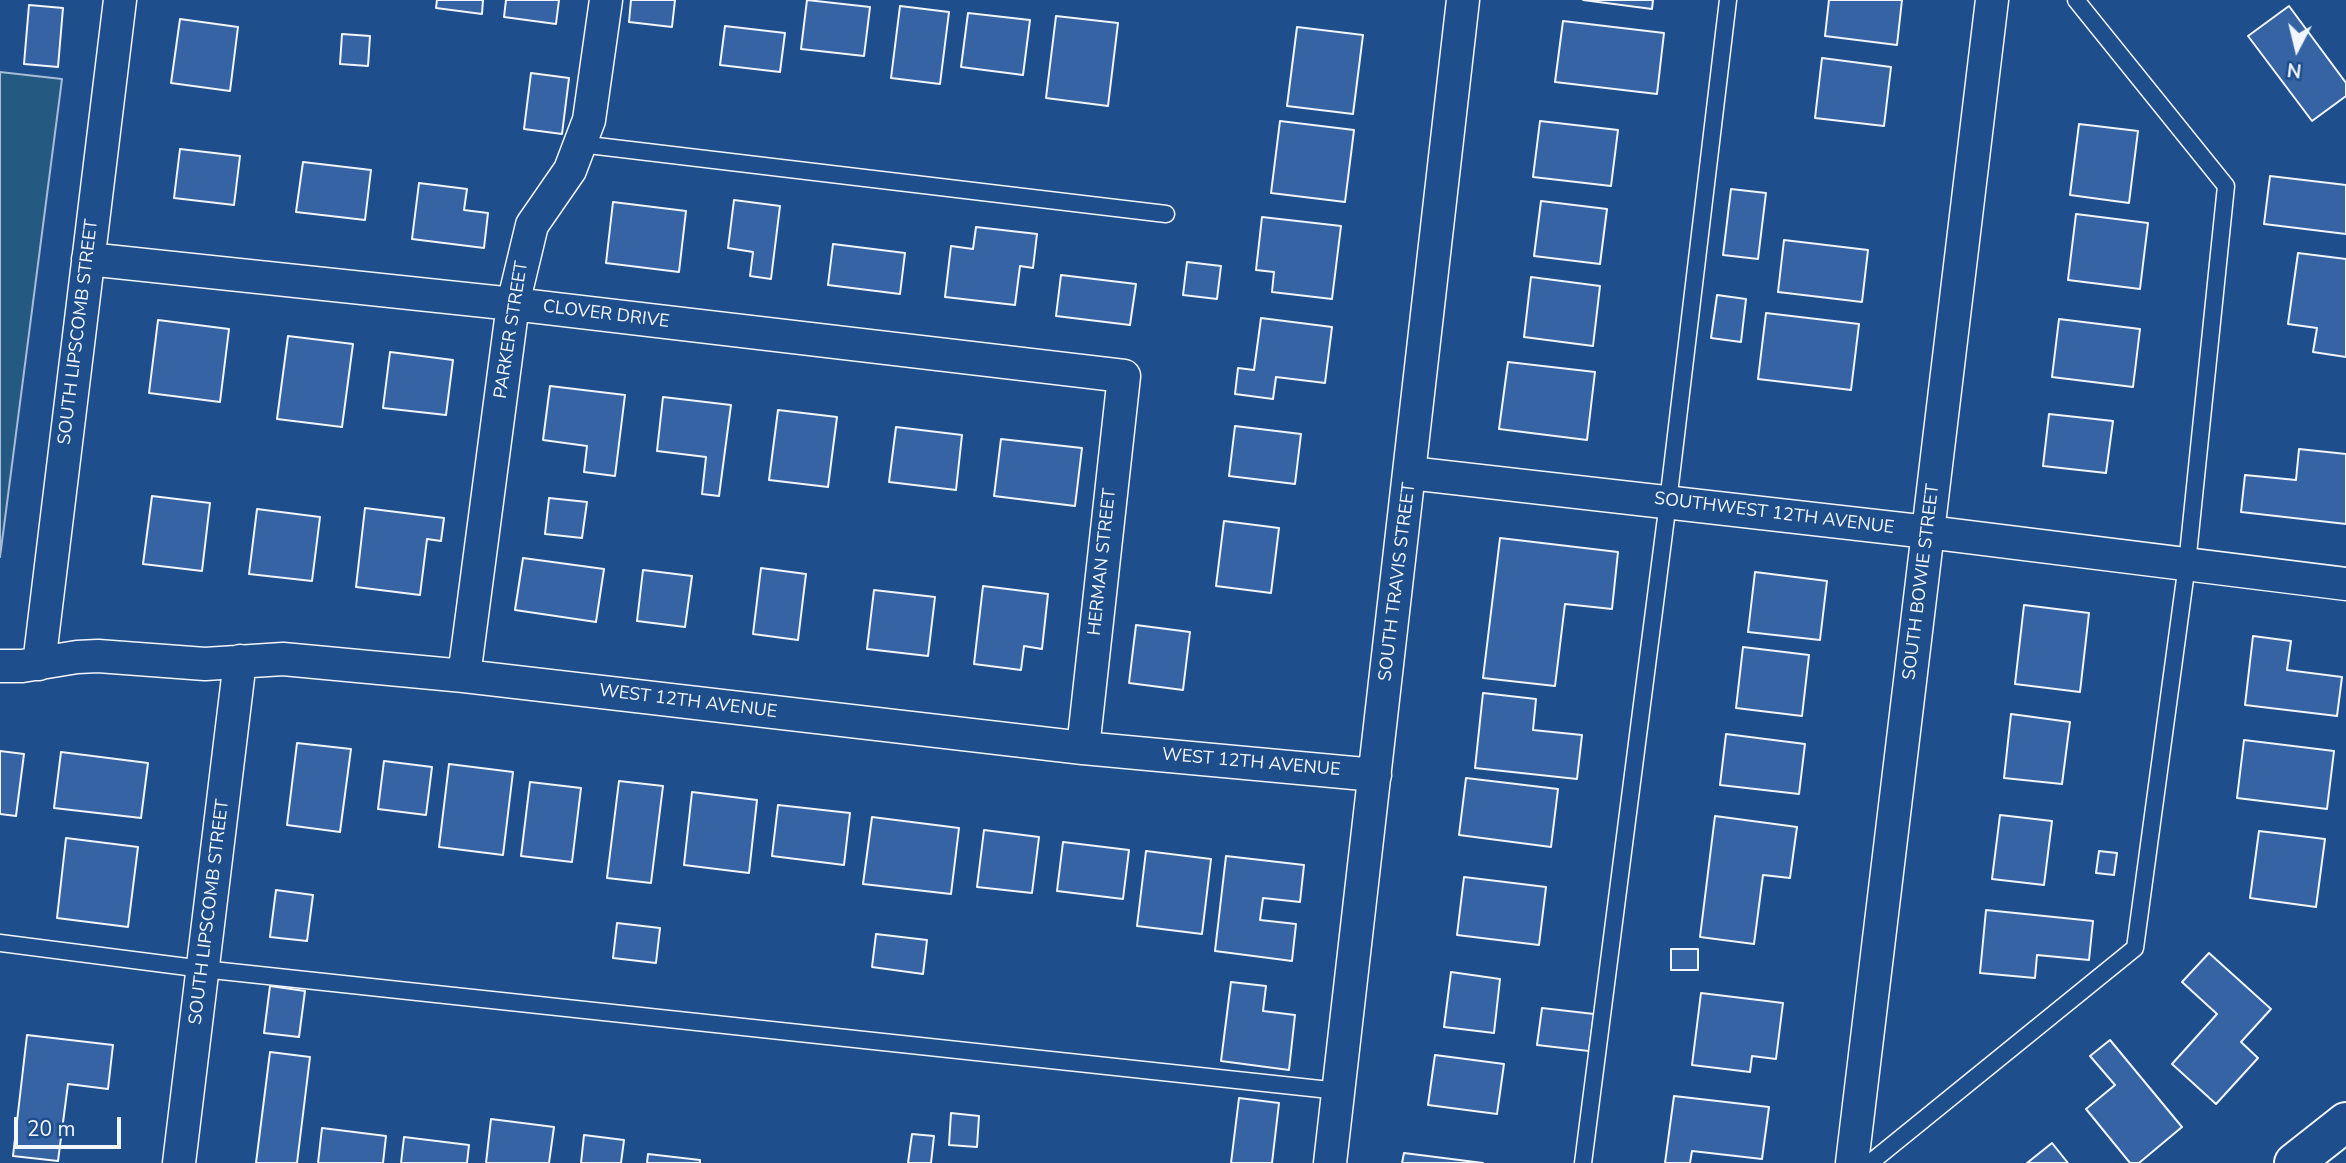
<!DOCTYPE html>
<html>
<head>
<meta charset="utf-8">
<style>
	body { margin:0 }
	#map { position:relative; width:2346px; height:1163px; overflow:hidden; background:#1f4e8c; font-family:"Nunito Sans",sans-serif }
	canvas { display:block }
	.north { position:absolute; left:2262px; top:14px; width:70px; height:70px; -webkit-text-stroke:5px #1f4e8c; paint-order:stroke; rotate:187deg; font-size:19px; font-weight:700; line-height:28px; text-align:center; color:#f2f6ff }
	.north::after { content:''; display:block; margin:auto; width:24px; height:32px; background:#f2f6ff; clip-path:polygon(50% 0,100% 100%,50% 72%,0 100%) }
	.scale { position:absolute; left:14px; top:1117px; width:107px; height:32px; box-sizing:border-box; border:4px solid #f2f6ff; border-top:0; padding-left:9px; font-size:21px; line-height:24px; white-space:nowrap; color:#f2f6ff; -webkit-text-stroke:5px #1f4e8c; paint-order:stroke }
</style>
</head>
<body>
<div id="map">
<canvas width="2346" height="1163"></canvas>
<div class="north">N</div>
<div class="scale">20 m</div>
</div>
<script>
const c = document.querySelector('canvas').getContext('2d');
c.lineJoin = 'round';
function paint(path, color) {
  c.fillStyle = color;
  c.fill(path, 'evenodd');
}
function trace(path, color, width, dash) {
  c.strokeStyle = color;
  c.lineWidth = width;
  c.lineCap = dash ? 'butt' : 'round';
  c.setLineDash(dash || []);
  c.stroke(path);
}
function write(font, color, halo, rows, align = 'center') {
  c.font = font + ' "Nunito Sans",sans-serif';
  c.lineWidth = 5;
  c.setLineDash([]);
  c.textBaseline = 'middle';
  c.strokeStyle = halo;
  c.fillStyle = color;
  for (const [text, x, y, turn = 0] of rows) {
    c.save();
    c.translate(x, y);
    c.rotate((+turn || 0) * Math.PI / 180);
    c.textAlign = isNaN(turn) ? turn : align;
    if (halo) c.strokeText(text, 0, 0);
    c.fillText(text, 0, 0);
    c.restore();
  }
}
const green = new Path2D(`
	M0,72L62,79L0,557Z`);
const building = new Path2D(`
	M437,0H483L482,14L436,8Z
	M506,0H559L556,24L504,17Z
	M631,0H675L672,27L629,22Z
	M807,0L870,7L864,56L801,49Z
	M1583,0H1653L1652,9Z
	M1829,0H1902L1897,45L1825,36Z
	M29,5L63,8L58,67L24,64Z
	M900,6L949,12L940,84L891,78Z
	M2289,6L2346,83V96L2312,121L2248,36Z
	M968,13L1030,20L1023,75L961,67Z
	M1056,16L1118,23L1108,106L1046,98Z
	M180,19L238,27L230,91L171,83Z
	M1563,21L1664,33L1657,94L1555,82Z
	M725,26L785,33L780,72L720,65Z
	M1297,27L1363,35L1353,114L1287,106Z
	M342,34L370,36L368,66L340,64Z
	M1822,58L1891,67L1884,126L1815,118Z
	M531,73L569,78L562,134L524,129Z
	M1280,121L1354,130L1345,202L1271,193Z
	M1540,121L1618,130L1611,186L1533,177Z
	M2079,124L2138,131L2129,203L2070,195Z
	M180,149L240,156L234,205L174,198Z
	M303,162L371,170L365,220L296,212Z
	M2270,176L2346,185V234L2264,224Z
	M419,183L467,189L464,210L488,213L484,248L412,239Z
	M1731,189L1766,193L1758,259L1723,255Z
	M734,200L780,206L771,279L750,276L753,252L728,248Z
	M1541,201L1607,209L1600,264L1534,256Z
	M613,202L686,211L679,272L606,263Z
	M2076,214L2148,223L2140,289L2068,280Z
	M1262,217L1341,226L1332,299L1272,292L1274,272L1256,270Z
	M976,227L1037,234L1033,268L1020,266L1015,305L945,297L951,246L973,249Z
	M1784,240L1868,250L1862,302L1778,292Z
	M833,244L905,253L900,294L828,285Z
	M2298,253L2346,259V357L2313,352L2317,328L2288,324Z
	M1187,262L1221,266L1217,299L1183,295Z
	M1061,275L1136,284L1130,325L1056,316Z
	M1531,277L1600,286L1593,346L1524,337Z
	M1717,295L1746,299L1741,342L1711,338Z
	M1766,313L1859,324L1851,390L1758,379Z
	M1261,318L1332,327L1325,383L1276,377L1273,399L1235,394L1238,368L1254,370Z
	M2059,319L2140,329L2133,387L2052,377Z
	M158,320L229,329L220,402L149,393Z
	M288,336L353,344L342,427L277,419Z
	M390,352L453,360L446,415L383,408Z
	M1508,362L1595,372L1587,440L1499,429Z
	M550,386L625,395L615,476L584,472L587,446L543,440Z
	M663,397L731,405L719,496L702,494L706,457L657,451Z
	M778,410L837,417L828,487L769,480Z
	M2049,414L2113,421L2106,473L2043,466Z
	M1235,426L1301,434L1295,484L1229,476Z
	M896,427L962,435L956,490L889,482Z
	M1001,439L1082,448L1075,506L994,496Z
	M2299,449L2346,454V524L2241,512L2245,475L2296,480Z
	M152,496L210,503L202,571L143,564Z
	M549,498L587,502L582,538L545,534Z
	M365,508L444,518L441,541L427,539L420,595L356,587Z
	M257,509L320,517L312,581L249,574Z
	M1224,521L1279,528L1271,593L1216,586Z
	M1500,538L1618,552L1612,609L1565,604L1555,686L1483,678Z
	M523,558L604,569L596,622L515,610Z
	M761,568L806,574L798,640L753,634Z
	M643,570L692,576L685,627L637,621Z
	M1755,572L1827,581L1820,640L1748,632Z
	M983,586L1048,594L1042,649L1024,646L1021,670L974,664Z
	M874,590L935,597L928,656L867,649Z
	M2024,605L2089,613L2080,692L2015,684Z
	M1136,625L1190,632L1183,690L1129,683Z
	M2253,636L2291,641L2287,670L2342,677L2337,716L2245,705Z
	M1743,647L1809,655L1802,716L1736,708Z
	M1483,693L1536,699L1533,730L1582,735L1577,779L1475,768Z
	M2011,714L2070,722L2062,784L2004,778Z
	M1726,734L1805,744L1799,794L1720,785Z
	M2244,740L2334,751L2327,809L2237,798Z
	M297,743L351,749L340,832L287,825Z
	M0,751L24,754L16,816L0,814Z
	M61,752L148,763L141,818L54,808Z
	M384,761L432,767L426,815L378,809Z
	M449,764L513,772L503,855L439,847Z
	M1466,778L1558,789L1551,847L1459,835Z
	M619,781L663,786L651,883L607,878Z
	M530,782L581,788L572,862L521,856Z
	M692,792L757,800L749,873L684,865Z
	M778,805L850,813L844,865L772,856Z
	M2000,815L2052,821L2044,885L1992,879Z
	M1715,816L1797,827L1790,878L1763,875L1754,944L1700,937Z
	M872,817L959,828L951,894L863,884Z
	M984,830L1039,837L1032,893L977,887Z
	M2259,831L2325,839L2316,907L2250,898Z
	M66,838L138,847L128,927L57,918Z
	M1063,842L1129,850L1123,899L1057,891Z
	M1146,851L1211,859L1202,934L1137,926Z
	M2099,851L2117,853L2114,875L2096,873Z
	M1226,856L1304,865L1300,902L1263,898L1260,920L1296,924L1292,961L1215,951Z
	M1464,877L1546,887L1539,945L1457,935Z
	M276,890L313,895L307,941L270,937Z
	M1986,910L2093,921L2089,960L2037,955L2035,978L1980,973Z
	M617,923L660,928L656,963L613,958Z
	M876,934L927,940L923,974L872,967Z
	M1671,949H1698V970H1671Z
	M2209,953L2271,1009L2241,1042L2258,1058L2216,1104L2172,1064L2217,1014L2182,982Z
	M1451,972L1500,979L1494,1033L1444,1027Z
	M1231,982L1266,986L1263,1011L1295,1015L1289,1070L1221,1061Z
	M270,986L305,991L299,1037L264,1033Z
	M1701,993L1783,1003L1776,1059L1752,1056L1750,1072L1692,1065Z
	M1542,1008L1594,1014L1589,1051L1537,1045Z
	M27,1035L113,1045L108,1089L68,1084L58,1161L13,1156Z
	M2110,1040L2182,1127L2139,1163H2130L2086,1109L2115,1085L2090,1056Z
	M270,1052L310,1057L297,1163H256Z
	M1435,1055L1504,1064L1497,1114L1428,1105Z
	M1674,1096L1769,1107L1762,1159L1692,1151L1690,1163H1665Z
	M1239,1098L1279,1103L1272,1163H1231Z
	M951,1113L979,1116L977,1147L949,1145Z
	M491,1119L554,1127L549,1163H486Z
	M322,1128L386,1136L383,1163H318Z
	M912,1134L934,1136L931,1163H908Z
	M584,1135L624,1140L621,1163H581Z
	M404,1137L469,1145L467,1163H401Z
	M2052,1143L2068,1163H2027Z
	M1404,1153L1483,1163H1402Z
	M648,1154L700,1160V1163H647Z`);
const service = new Path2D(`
	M580,144L1166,214
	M0,943L203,969L1339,1091
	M1583,1163L1668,502L1728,0
	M1870,1163L2135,948L2187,564L2226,186L2076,0`);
const minor = new Path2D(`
	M88,259L513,304L1124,376L1083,748
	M1410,473L1928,532L2346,584
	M39,664L120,0
	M0,666H22L77,657L98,656L205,664L283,659L464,676L1083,748L1375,775
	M464,676L513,304L532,225L570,170L589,120L606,0
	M179,1163L240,661
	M1330,1163L1463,0
	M1852,1163L1992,0`);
const tertiary = new Path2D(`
	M2294,1163L2346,1122`);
const streetNames = [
	["CLOVER DRIVE",606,315,7],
	["PARKER STREET",512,330,-81],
	["SOUTH LIPSCOMB STREET",79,332,-83],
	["SOUTHWEST 12TH AVENUE",1774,514,7],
	["HERMAN STREET",1103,562,-84],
	["SOUTH TRAVIS STREET",1398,582,-83],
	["SOUTH BOWIE STREET",1922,582,-83],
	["WEST 12TH AVENUE",688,702,7],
	["WEST 12TH AVENUE",1251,763,5],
	["SOUTH LIPSCOMB STREET",210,912,-83]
];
paint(green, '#245a82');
trace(green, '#a8bbd7', 2);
paint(building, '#3563a3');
trace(building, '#f2f6ff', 2);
trace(service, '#f2f6ff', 19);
trace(minor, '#f2f6ff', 35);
trace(tertiary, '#f2f6ff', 42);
trace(service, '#1f4e8c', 16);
trace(minor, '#1f4e8c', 32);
trace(tertiary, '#1f4e8c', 38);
write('18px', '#f2f6ff', '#1f4e8c', streetNames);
</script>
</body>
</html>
